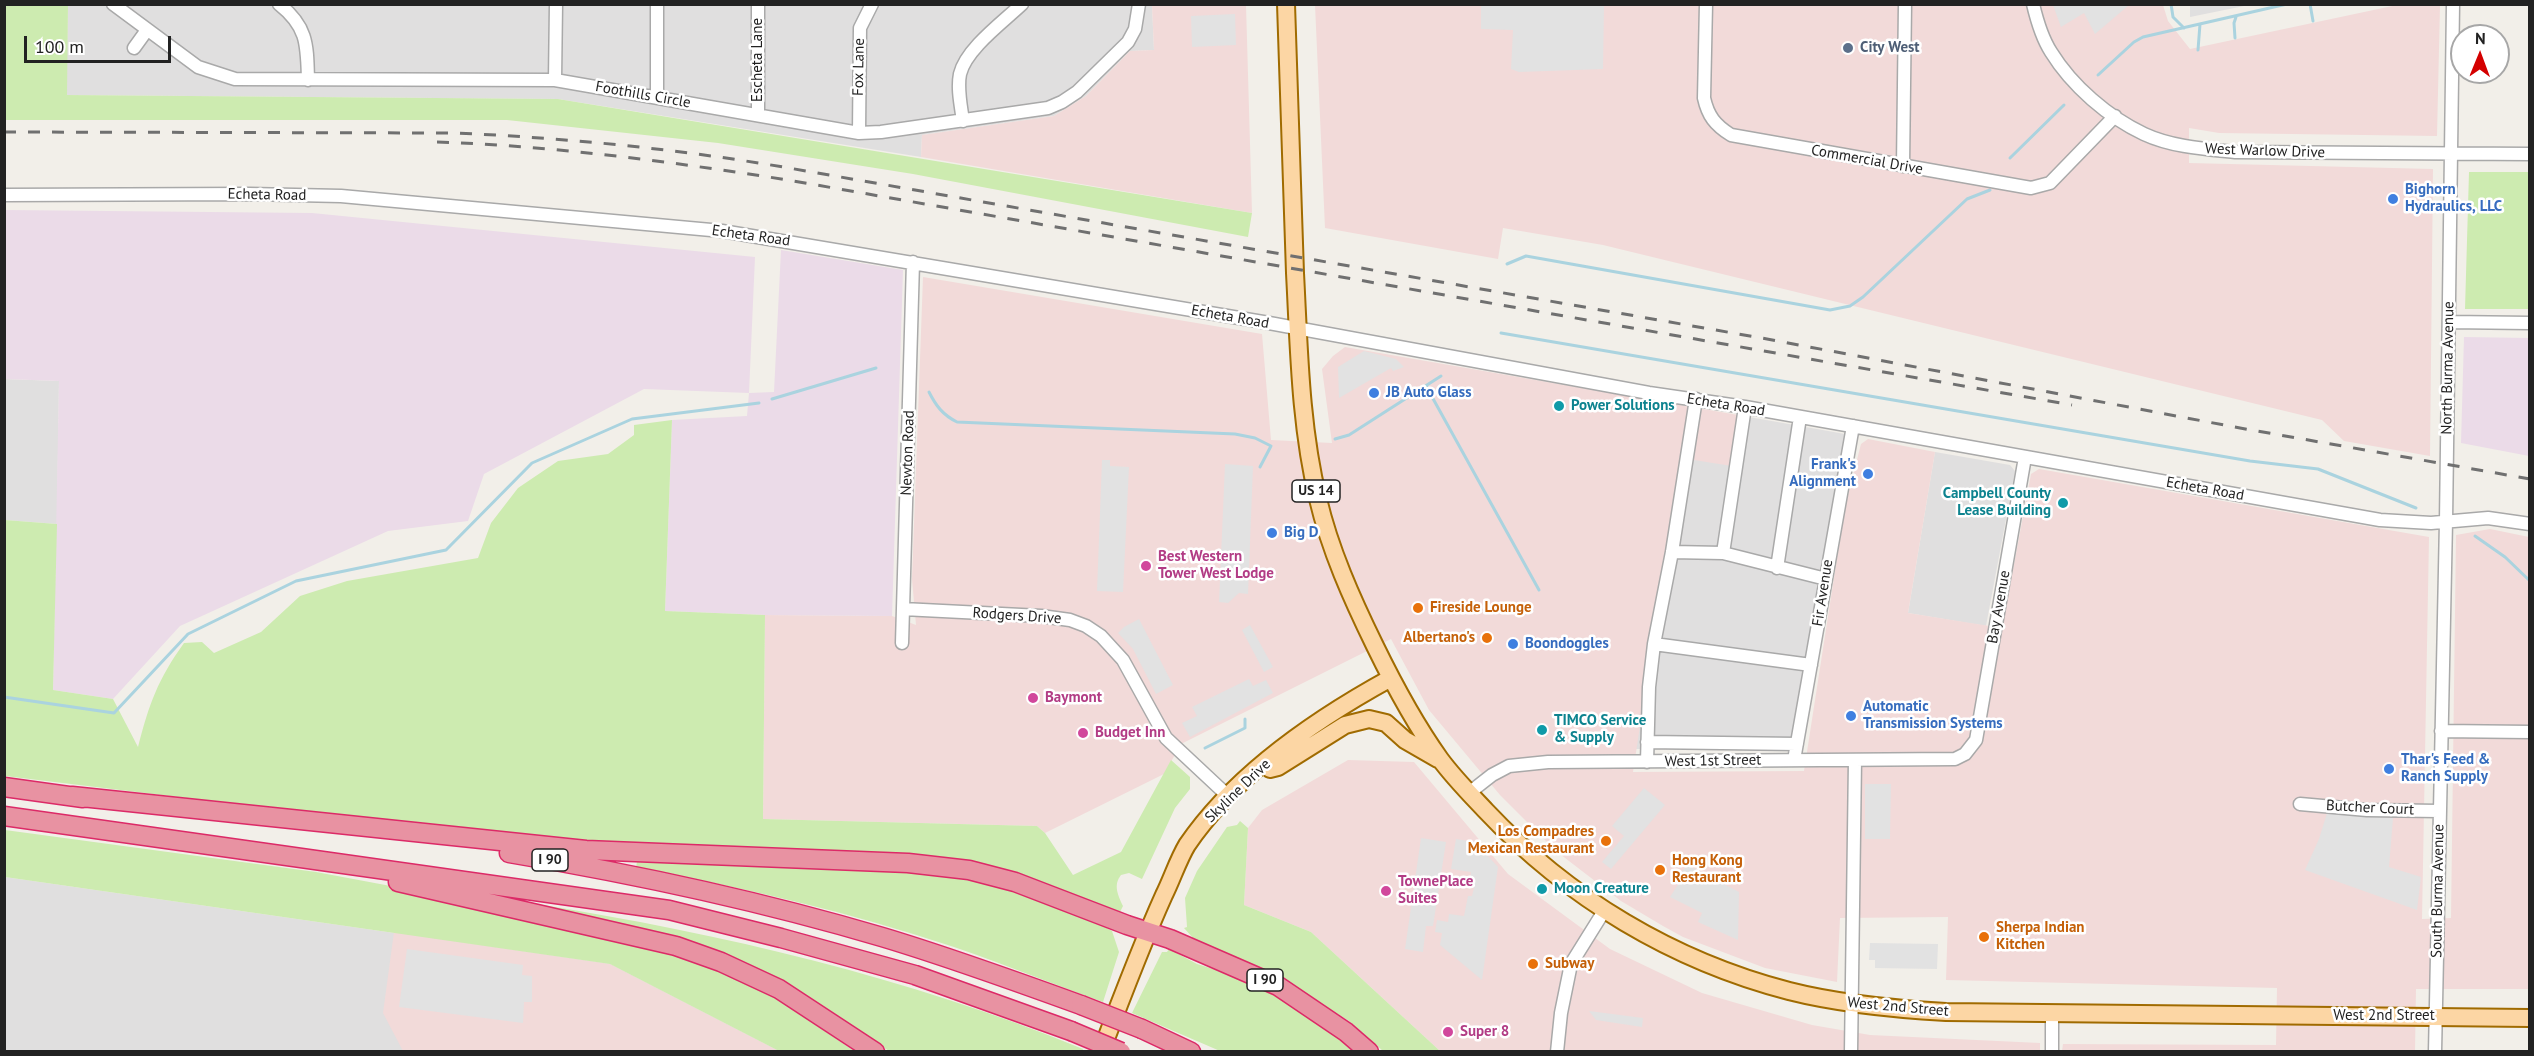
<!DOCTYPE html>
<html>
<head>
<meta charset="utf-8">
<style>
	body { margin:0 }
	#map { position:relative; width:2534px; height:1056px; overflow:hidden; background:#f2efe9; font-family:"PT Sans",sans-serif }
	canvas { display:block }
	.frame { position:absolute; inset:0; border:6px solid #222; pointer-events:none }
	.north { position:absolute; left:2450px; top:24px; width:60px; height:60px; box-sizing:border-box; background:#fff; border:2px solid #a7a7a7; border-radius:50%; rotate:1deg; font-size:16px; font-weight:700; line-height:24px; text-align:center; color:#222 }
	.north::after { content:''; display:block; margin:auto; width:21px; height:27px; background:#d40000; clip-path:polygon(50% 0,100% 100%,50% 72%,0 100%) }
	.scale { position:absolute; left:24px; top:36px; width:147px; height:27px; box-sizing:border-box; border:3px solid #222; border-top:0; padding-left:8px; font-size:18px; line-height:21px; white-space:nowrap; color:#222; -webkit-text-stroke:4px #fff; paint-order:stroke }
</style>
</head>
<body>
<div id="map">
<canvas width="2534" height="1056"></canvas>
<div class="frame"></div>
<div class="north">N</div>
<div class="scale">100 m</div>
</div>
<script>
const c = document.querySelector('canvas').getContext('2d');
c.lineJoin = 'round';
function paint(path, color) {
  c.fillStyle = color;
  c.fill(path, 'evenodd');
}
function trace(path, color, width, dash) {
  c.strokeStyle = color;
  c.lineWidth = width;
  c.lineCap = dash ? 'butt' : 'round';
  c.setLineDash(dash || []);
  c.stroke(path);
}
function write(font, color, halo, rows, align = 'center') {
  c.font = font + ' "PT Sans",sans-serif';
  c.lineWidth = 5;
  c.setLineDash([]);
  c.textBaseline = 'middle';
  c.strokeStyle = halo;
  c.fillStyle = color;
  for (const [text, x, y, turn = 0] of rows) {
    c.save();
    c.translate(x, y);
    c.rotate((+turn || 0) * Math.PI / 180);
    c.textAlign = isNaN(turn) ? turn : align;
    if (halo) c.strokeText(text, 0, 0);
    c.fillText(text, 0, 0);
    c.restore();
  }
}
const residential = new Path2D(`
	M68,5H1152L1154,50L1130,51L1086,96L1054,116L922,135L921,157L558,99L66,95Z
	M2190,5V4L2249,5L2190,17Z
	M5,379L59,381L57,524L5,520Z
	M1738,415L1845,434L1791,750L1635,749L1681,458Z
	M1935,452L2010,465L2015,471L1986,626L1908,613Z
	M5,877L610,964L779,1051L5,1052Z`);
const commercial = new Path2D(`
	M1152,5H1246L1252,213L921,157L922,135L1054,116L1086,96L1130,51L1154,50Z
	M1315,5H2163L2168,21L2190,49L2397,5H2440L2437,136L2219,133L2189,128V163L2433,169L2430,456L2344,441L2322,420L1603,245L1503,228L1498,259L1325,228Z
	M923,277L1262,334L1271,440L1332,443L1322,369L1333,356L1345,347L1738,415L1732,466L1681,458L1633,772L1804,771L1845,507L1861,444L1868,439L1935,452L1908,613L2002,628L2031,474L2039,469L2429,537L2422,919L2451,918L2456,535L2490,529L2529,537V989H2416L2415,1051H2062L2063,1044L2276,1045L2277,988L1946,980L1948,917L1840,918L1837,982L1765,968L1683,937L1663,926L1621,901L1556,851L1500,795L1429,710L1391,639L1181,744L1164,774L1045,833L1037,826L763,819L765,615L892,616L916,625L912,579Z
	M1348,760L1414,762L1508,874L1610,949L1702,993L1812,1025L1870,1035L2040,1043V1051H1440L1311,932L1244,905L1248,828L1262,810Z
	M394,932L610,964L779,1051H403L383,1013Z`);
const industrial = new Path2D(`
	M5,210L312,213L755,257L749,393L774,392L781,250L903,270L892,616L765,615L665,611L672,420L747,416L749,393L644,389L484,474L468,521L388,531L180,626L113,699L53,690L59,381L5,379Z
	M2464,337L2529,338V456L2461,443Z`);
const grass = new Path2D(`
	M5,4L68,5L67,95L558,99L1252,213L1248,237L913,174L718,143L507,120H5Z
	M2469,172H2529V309H2465Z
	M672,420L665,611L765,615L763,819L1037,826L1045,833L1073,875L1121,852L1171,760L1190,777V789L1175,808L1142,879L1129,873L1121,875C1113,885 1118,895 1123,906L1119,914L1054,886L969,866L590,847L5,776V520L57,524L53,690L113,699L138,747C149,704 158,679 184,643L202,642L214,653L261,632L300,596L347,581L478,558L491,523L518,488L558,461L608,454L634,435V425Z
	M1240,821L1248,828L1244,905L1311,932L1440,1051H1383L1349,1021L1282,979L1193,938L1184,928L1187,927L1185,898L1197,871L1227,827L1237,825Z
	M5,830L316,872L412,890L677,954L765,990L854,1051H779L610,964L5,877Z
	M637,862C693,864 750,866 806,868C847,869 889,869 930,873C990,880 1060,900 1112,931L1119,952L1103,1002C1053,984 1004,964 954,947C850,912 743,888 636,867Z
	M537,904C723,934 908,977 1083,1049L1082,1052L889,1051L788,987L536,906Z
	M1169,949L1197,964L1259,983L1360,1051H1220L1132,1013L1162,952H1167Z`);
const parking = new Path2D(`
	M1481,5H1604L1603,69L1519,72L1511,69L1513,30L1481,29Z
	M2053,5V4L2129,5L2095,34L2084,13L2061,27Z
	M1235,14L1236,45L1192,47L1191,16Z
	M1364,351L1396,359L1404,367L1393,371L1391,368L1339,398L1338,367Z
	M1102,460H1110V466L1129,467L1123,592L1097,591Z
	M1225,464L1253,466L1248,594L1239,593L1228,603L1219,602Z
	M1139,619L1173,685L1156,694L1133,649L1118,633L1124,627Z
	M1250,625L1273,667L1264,672L1242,630Z
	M1249,679L1253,686L1266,680L1273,693L1190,737L1182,723L1197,716L1192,707Z
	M1865,784H1891L1890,839H1865Z
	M1644,788L1665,805L1611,869L1602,862L1624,836L1612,826Z
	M2327,813L2393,818L2389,867L2421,877L2417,910L2305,870L2319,839Z
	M1421,838L1446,842L1433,926H1426L1423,952L1405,949Z
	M1456,839L1475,842L1498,867L1482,980L1440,945L1442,933L1435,932L1437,920L1448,922L1449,914L1464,916L1468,896H1472L1474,888L1469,887L1471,872L1451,869Z
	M1688,865L1739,892L1738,940L1698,922L1702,913L1670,897L1681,880V872Z
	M1870,943L1938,944L1937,969L1875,968V960H1869Z
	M407,949L523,965L522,975L532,976V1002H524L523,1023L399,1007Z
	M1589,1011L1643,1018L1642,1027L1596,1020Z`);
const stream = new Path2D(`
	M2171,4L2173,17L2184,28
	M2310,4L2313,21
	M2235,38L2234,23L2236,17
	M2198,50L2200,24
	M2098,75L2134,42L2143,37L2287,4
	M2010,158L2064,105
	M1507,264L1526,256L1830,310L1850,306L1863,297L1967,199L1990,190
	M1501,333L2250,461L2318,469L2416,508
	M1426,386L1539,590
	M929,392C936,406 943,415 957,422L1235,434L1255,438L1271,446L1260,467
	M772,399L876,368
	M1335,439L1349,435L1441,376
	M2475,536L2505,557L2530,581
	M4,697L114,713L188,634L296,581L446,550L532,463L632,419L759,403
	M1205,748L1245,728V719`);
const minor = new Path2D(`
	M113,4L198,67L235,79L555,80L859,133L881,132L1048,108L1062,102L1077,92L1128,42L1135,29L1139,4
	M279,4C308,27 307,45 308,80
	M657,4V97
	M1706,4L1704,98C1708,116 1715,125 1731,135L2031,188L2050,183L2115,116
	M2033,4C2037,21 2042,38 2051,52C2072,86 2108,117 2144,134C2172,147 2205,149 2235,152L2530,154
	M134,48L147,30
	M555,80L556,4
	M758,115V4
	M963,121C961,106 957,89 960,74C966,49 1003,22 1022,4
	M859,133L860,28L872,4
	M1903,166L1905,4
	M4,195L249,194L341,196L722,231L1269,323L1649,393L1745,407L2380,520L2431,523L2488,518L2530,524
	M2449,322L2530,323
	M1672,552L1723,553L1826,579
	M1723,553L1745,407
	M1777,568L1800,417
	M903,609L1041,616L1070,620L1086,626L1101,636L1123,660L1166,738L1228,796
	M902,643L913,262
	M1654,644L1811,665
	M2441,731L2530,732
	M1647,742L1797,744
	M1794,760L1853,426
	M1647,762L1649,687L1654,644L1672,552L1696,399
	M1469,793L1492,775L1509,766L1548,762L1955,759L1965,754L1976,740L2025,457
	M2300,804L2367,810L2439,811
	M1557,1052L1561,1013L1571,964L1604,911
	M1851,1052L1855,760
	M2052,1052V1013
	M2435,1052L2446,521L2453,4`);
const major = new Path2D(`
	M1286,4C1289,94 1292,183 1295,273C1299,348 1300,425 1318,499C1330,550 1352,599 1375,646C1394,685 1415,724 1440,759C1454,778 1470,794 1486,811C1568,898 1673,961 1789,991C1840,1004 1894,1009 1946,1012L2530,1018
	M1270,769L1278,767L1345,725L1369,719L1386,723L1405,740L1438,759
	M1101,1052C1121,999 1141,946 1164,895C1172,879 1178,860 1187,845C1236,773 1316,719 1391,678`);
const highway = new Path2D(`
	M4,787L83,798
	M72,796L586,850L908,863L969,870L1015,882L1127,925L1170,939L1278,986L1346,1032L1369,1052
	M4,816L669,910L781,938L915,975L1071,1031
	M509,853C635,874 760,901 882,937C949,957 1015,981 1081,1005
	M398,882L676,946L721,962L779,989L875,1052
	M1142,1029L1191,1052`);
const rail = new Path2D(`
	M4,132L455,133C567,138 678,149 789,168L1767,339L2240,428L2530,479
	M437,142C555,146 672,162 788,180L2072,405`);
const highwayBridge = new Path2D(`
	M1081,1005L1142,1029
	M1071,1031L1121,1052`);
const markers = [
	[1848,48,6,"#5c6f8a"],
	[2393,199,6,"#3f7fe0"],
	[1374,393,6,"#3f7fe0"],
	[1559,406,6,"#0f9aa8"],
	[1868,474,6,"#3f7fe0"],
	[2063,503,6,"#0f9aa8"],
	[1272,533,6,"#3f7fe0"],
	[1146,566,6,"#d1479c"],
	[1418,608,6,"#e8710a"],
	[1487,638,6,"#e8710a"],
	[1513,644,6,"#3f7fe0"],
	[1033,698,6,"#d1479c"],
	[1851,716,6,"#3f7fe0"],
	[1542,730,6,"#0f9aa8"],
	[1083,733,6,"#d1479c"],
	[2389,769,6,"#3f7fe0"],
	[1606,841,6,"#e8710a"],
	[1660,870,6,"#e8710a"],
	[1542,889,6,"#0f9aa8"],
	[1386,891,6,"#d1479c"],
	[1984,937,6,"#e8710a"],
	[1533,964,6,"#e8710a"],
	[1448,1032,6,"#d1479c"]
];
const shields = [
	[1316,491,48],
	[550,860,36],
	[1265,980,36]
];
const shieldNames = [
	["US 14",1316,491],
	["I 90",550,860],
	["I 90",1265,980]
];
const serviceNames = [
	["City West",1860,48]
];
const streetNames = [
	["Escheta Lane",758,60,-90],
	["Fox Lane",859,67,-89],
	["Foothills Circle",643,95,10],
	["West Warlow Drive",2265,151,2],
	["Commercial Drive",1867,160,10],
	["Echeta Road",267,195,1],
	["Echeta Road",751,236,8],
	["Echeta Road",1230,317,10],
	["North Burma Avenue",2448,368,-89],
	["Echeta Road",1726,405,9],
	["Newton Road",908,453,-88],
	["Echeta Road",2205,489,10],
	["Fir Avenue",1823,593,-81],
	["Bay Avenue",1999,607,-80],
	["Rodgers Drive",1017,616,4],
	["West 1st Street",1713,761,-1],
	["Skyline Drive",1238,791,-44],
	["Butcher Court",2370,808,3],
	["South Burma Avenue",2438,891,-89],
	["West 2nd Street",1898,1007,5],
	["West 2nd Street",2384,1016]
];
const shopNames = [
	["Bighorn",2405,190],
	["Hydraulics, LLC",2405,207],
	["JB Auto Glass",1386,393],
	["Frank's",1856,465,"right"],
	["Alignment",1856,482,"right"],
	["Big D",1284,533],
	["Boondoggles",1525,644],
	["Automatic",1863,707],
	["Transmission Systems",1863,724],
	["Thar's Feed &",2401,760],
	["Ranch Supply",2401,777]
];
const cultureNames = [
	["Power Solutions",1571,406],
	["Campbell County",2051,494,"right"],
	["Lease Building",2051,511,"right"],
	["TIMCO Service",1554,721],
	["& Supply",1554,738],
	["Moon Creature",1554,889]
];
const hotelNames = [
	["Best Western",1158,557],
	["Tower West Lodge",1158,574],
	["Baymont",1045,698],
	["Budget Inn",1095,733],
	["TownePlace",1398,882],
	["Suites",1398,899],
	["Super 8",1460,1032]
];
const foodNames = [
	["Fireside Lounge",1430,608],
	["Albertano's",1475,638,"right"],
	["Los Compadres",1594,832,"right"],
	["Mexican Restaurant",1594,849,"right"],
	["Hong Kong",1672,861],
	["Restaurant",1672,878],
	["Sherpa Indian",1996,928],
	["Kitchen",1996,945],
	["Subway",1545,964]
];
paint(residential, '#e0dfdf');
paint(commercial, '#f2dad9');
paint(industrial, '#ebdbe8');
paint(grass, '#cdebb0');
paint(parking, '#e2e2e2');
trace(stream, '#aad3df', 3);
trace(minor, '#a9a9a9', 15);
trace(major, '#a06b00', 20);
trace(highway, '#dc2a67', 21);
trace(minor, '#fff', 12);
trace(major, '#fcd6a4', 16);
trace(highway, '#e892a2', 18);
trace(rail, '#707070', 3, [12, 12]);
trace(highwayBridge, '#dc2a67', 21, []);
trace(highwayBridge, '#e892a2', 18);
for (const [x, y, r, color] of markers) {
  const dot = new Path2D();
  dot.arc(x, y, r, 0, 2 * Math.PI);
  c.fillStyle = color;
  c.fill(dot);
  trace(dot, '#fff', 2);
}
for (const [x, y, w] of shields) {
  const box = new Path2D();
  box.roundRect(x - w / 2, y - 11, w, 22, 4.5);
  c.fillStyle = '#fff';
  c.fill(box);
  trace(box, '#222', 1.5);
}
write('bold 14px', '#222', null, shieldNames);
write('bold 15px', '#4e5e75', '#fff', serviceNames, 'left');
write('15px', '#222', '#fff', streetNames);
write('bold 15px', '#366cbe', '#fff', shopNames, 'left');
write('bold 15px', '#0d838f', '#fff', cultureNames, 'left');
write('bold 15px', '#b23c85', '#fff', hotelNames, 'left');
write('bold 15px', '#c56008', '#fff', foodNames, 'left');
</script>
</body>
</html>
